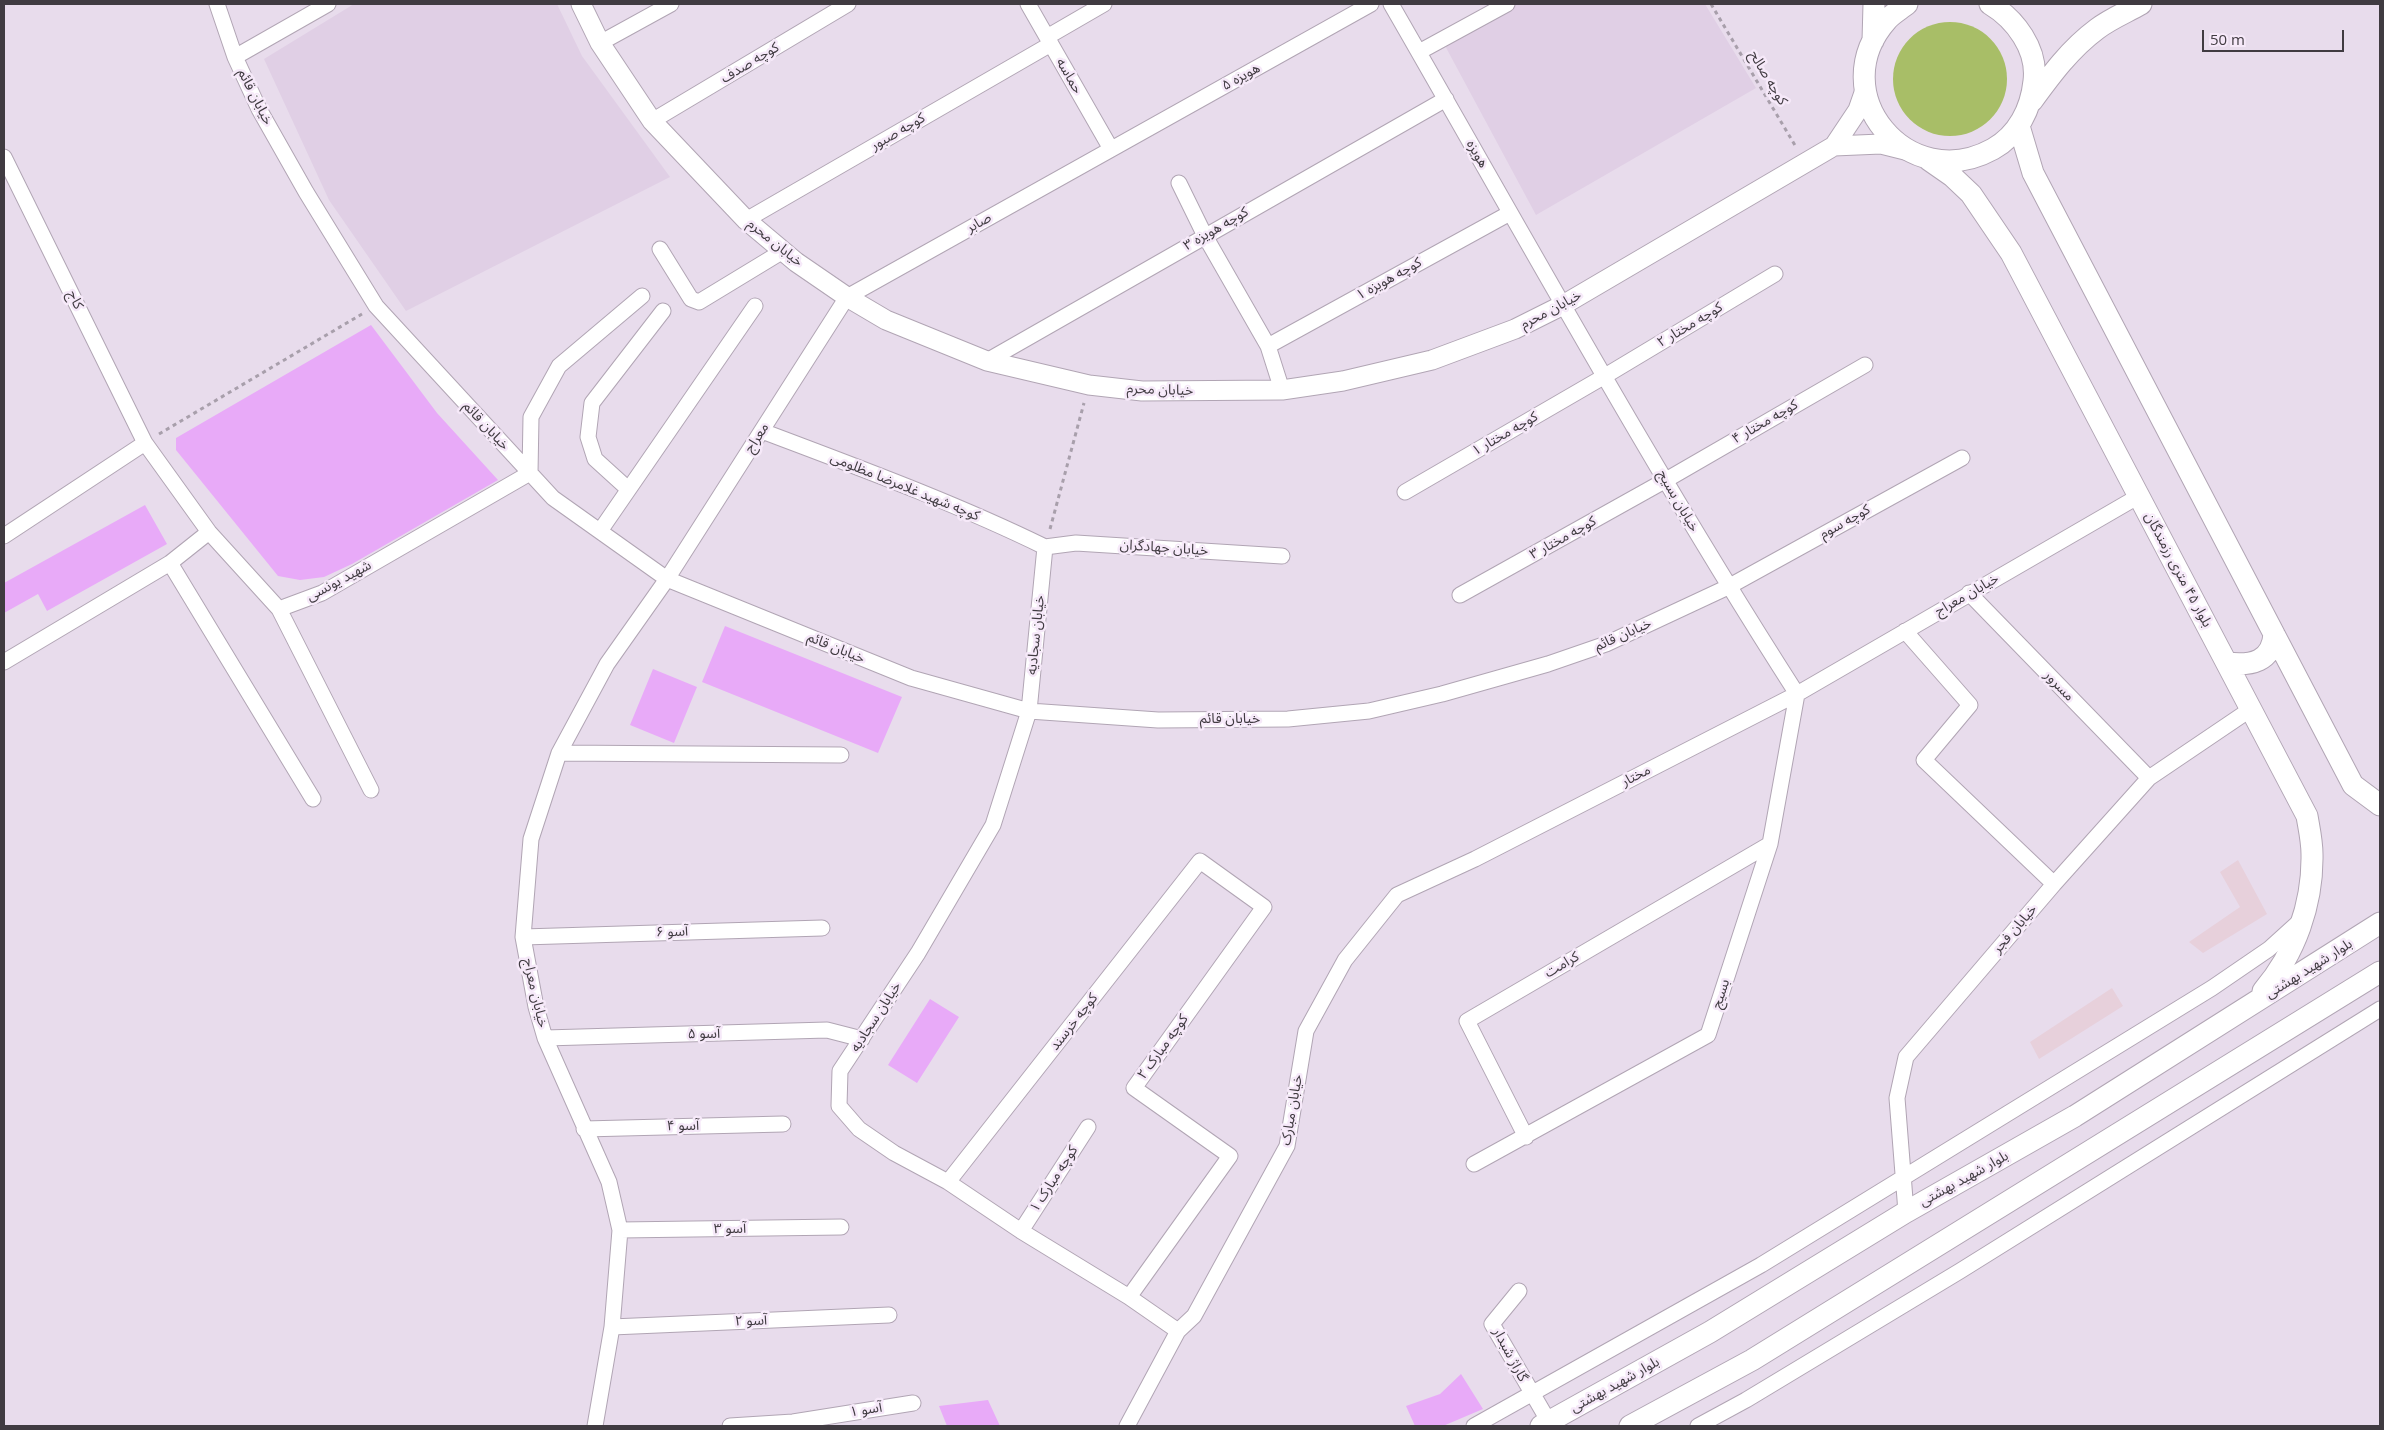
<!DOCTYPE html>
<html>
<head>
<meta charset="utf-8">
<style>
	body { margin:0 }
	#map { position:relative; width:2384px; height:1430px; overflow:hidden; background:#e8dcec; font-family:"Open Sans",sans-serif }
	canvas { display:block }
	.frame { position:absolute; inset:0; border:5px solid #403b41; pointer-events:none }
	.scale { position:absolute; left:2202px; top:30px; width:142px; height:22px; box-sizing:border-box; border:2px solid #403b41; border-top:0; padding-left:6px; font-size:15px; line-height:18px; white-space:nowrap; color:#403b41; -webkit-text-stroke:4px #f6e9f9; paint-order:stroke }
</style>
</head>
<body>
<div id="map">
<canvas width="2384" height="1430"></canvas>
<div class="frame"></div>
<div class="scale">50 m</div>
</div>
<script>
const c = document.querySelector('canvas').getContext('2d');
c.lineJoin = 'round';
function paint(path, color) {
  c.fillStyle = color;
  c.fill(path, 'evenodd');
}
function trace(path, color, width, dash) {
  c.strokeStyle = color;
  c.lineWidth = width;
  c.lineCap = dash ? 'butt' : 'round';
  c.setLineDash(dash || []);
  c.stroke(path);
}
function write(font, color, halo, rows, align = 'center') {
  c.font = font + ' "Open Sans","Noto Sans Arabic",sans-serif';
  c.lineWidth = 5;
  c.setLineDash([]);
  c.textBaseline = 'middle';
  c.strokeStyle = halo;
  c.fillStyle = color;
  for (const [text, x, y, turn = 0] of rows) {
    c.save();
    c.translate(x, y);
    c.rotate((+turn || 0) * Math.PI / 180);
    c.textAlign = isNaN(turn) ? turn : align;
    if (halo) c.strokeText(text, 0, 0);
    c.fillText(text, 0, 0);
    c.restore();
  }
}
const built = new Path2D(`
	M354,4H557L582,56L670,177L406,311L329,200L264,59Z
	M1511,4H1705L1756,88L1536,215L1443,42Z`);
const industrial = new Path2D(`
	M2238,860L2267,914L2203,953L2189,942L2240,907L2220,872Z
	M2112,988L2123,1006L2039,1059L2030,1042Z`);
const green = new Path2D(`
	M1893 79a57 57 0 1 1 114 0a57 57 0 1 1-114 0Z`);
const building = new Path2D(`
	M371,325L437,413L498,480L352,564L324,577L300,580L278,576L176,450V438Z
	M145,505L167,544L47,611L38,594L4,613V583Z
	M725,626L902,697L878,753L702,682Z
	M653,669L697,687L674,743L630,725Z
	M930,999L959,1017L917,1083L888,1065Z
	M1461,1374L1483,1409L1443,1426H1415L1406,1406L1440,1394Z
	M988,1400L1000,1426H947L939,1406Z`);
const path = new Path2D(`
	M1711,4L1796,147
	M159,434L362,314
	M1050,529L1084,403`);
const minor = new Path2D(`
	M217,4L235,57L259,109L306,192L376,306L553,498L667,579L911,678L1029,711L1158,720L1288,719L1369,711L1442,694L1548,664L1606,644L1728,587L1962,458
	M1028,4L1111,149
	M1391,4C1524,235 1653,470 1797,694
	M1047,37L1104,4
	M600,43L671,4
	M1419,52L1507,4
	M235,57L328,4
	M652,121L848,4
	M4,157L145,443L209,532L279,609L322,593L530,473L531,417L559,366L642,296
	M1179,183L1205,236L1268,346L1282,390
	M746,220L1051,44
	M660,249L691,299L699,302L783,251
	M1268,346L1510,213
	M987,361L1446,99
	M762,431C857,467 953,502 1045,547
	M628,489L595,459L588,437L592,403L663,311
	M1405,492L1605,376L1775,274
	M600,531L755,306
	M209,532L170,563L313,799
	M4,536L145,443
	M1045,547L1029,711L993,825L918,953L840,1071L839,1106L859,1129L894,1153L948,1182L1021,1231L1129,1297L1178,1331
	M1045,547L1076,543L1282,556
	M1969,593L2149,778
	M1460,595L1666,480L1865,365
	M279,609L371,790
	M1905,631L1970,705L1924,760L2054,884
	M4,662L170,563
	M559,753L841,755
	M523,937L822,928
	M545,1038L827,1030L862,1039
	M584,1129L783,1124
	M1526,1137L1467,1021L1770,844
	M1474,1164L1708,1035L1770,844L1797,694
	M948,1182L1200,861L1264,907L1134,1088L1230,1156L1129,1297
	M1906,1212L1897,1098L1906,1057L2054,884L2149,778L2251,709
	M620,1230L841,1227
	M1021,1231L1088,1127
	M1519,1291L1492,1324L1549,1422
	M612,1327L889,1315
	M595,1426L612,1327L620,1230L609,1182L545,1038L536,1007L523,937L531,839L559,753L607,664L667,579L847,297L1371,4
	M730,1426L793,1422L913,1403
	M1127,1426L1178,1331L1194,1316L1287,1146L1306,1031L1345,960L1397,895L1475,859L1797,694L2139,496
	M1474,1426L1761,1265L2212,988L2269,949L2301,920
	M1698,1426L1746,1400L1960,1271L2380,1009`);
const tertiary = new Path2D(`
	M581,4L600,43L652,121L746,220L796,262L847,297L886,320L987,361L1089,385L1142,391L1282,390L1343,381L1432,360L1515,329L1563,305L1834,146L1858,110L1865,90
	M1834,146L1881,144L1905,150`);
const secondary = new Path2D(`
	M1907,4C1901,9 1892,14 1887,20C1822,93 1908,196 1993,149C2018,135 2031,109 2034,81C2038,49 2015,19 1990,4
	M1873,41L1874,4
	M2032,101C2051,75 2070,49 2097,29C2110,19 2127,12 2141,4
	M2019,126L2033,173L2353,785L2380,805
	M1929,160L1952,176L1971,194L2011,253L2307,816C2309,828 2312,841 2312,854C2313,904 2295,954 2263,991
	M2227,663C2251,666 2272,662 2274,634
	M1541,1426L1710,1332L1906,1212L2075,1116L2380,923
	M1630,1426L1752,1360L2380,972`);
const streetNames = [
	["کوچه صدف",750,63,-31],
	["حماسه",1069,76,60],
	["هویزه ۵",1241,77,-29],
	["کوچه صالح",1768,78,59],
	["خیابان قائم",255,97,63],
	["کوچه صبور",898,132,-30],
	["هویزه",1477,154,60],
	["صابر",979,223,-29],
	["کوچه هویزه ۳",1216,229,-30],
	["خیابان محرم",775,243,39],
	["کوچه هویزه ۱",1389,279,-29],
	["کاج",75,300,64],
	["خیابان محرم",1551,310,-28],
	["کوچه مختار ۲",1690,325,-31],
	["خیابان محرم",1160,390,2],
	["کوچه مختار ۴",1765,422,-30],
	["خیابان قائم",486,426,47],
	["کوچه مختار ۱",1505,434,-30],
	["معراج",757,438,-57],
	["کوچه شهید غلامرضا مظلومی",905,487,22],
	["خیابان بسیج",1678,501,60],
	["کوچه سوم",1845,522,-29],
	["کوچه مختار ۳",1563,538,-29],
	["خیابان جهادگران",1164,548,4],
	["بلوار ۴۵ متری رزمندگان",2178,570,62],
	["شهید یونسی",339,581,-28],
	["خیابان معراج",1967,595,-30],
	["خیابان سجادیه",1036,635,-84],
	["خیابان قائم",1623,635,-24],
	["خیابان قائم",836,648,22],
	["مسرور",2059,686,46],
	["خیابان قائم",1230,719],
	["مختار",1636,776,-27],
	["خیابان فجر",2015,929,-49],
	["آسو ۶",672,932,-2],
	["کرامت",1562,965,-30],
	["بلوار شهید بهشتی",2309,969,-32],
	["خیابان معراج",535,993,77],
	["بسیج",1721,994,-72],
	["خیابان سجادیه",876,1017,-57],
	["کوچه خرسند",1074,1022,-52],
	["آسو ۵",704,1034,-1],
	["کوچه مبارک ۲",1163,1047,-54],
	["خیابان مبارک",1292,1110,-80],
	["آسو ۴",683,1126,-1],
	["کوچه مبارک ۱",1054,1179,-57],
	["بلوار شهید بهشتی",1964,1179,-29],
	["آسو ۳",730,1229,-1],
	["آسو ۲",751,1321,-2],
	["گاراژ شبدار",1510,1355,62],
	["بلوار شهید بهشتی",1615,1385,-29],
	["آسو ۱",866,1410,-9]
];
paint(built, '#e0cfe5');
paint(industrial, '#e7d0db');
paint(green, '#a8be67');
paint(building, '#e8aaf8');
trace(minor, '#b1a5b4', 17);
trace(tertiary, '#b1a5b4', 21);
trace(secondary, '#b1a5b4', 23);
trace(path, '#a89fab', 3, [4, 4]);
trace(minor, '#fff', 15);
trace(tertiary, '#fff', 19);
trace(secondary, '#fff', 21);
write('14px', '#403b41', '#f6e9f9', streetNames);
</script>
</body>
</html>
